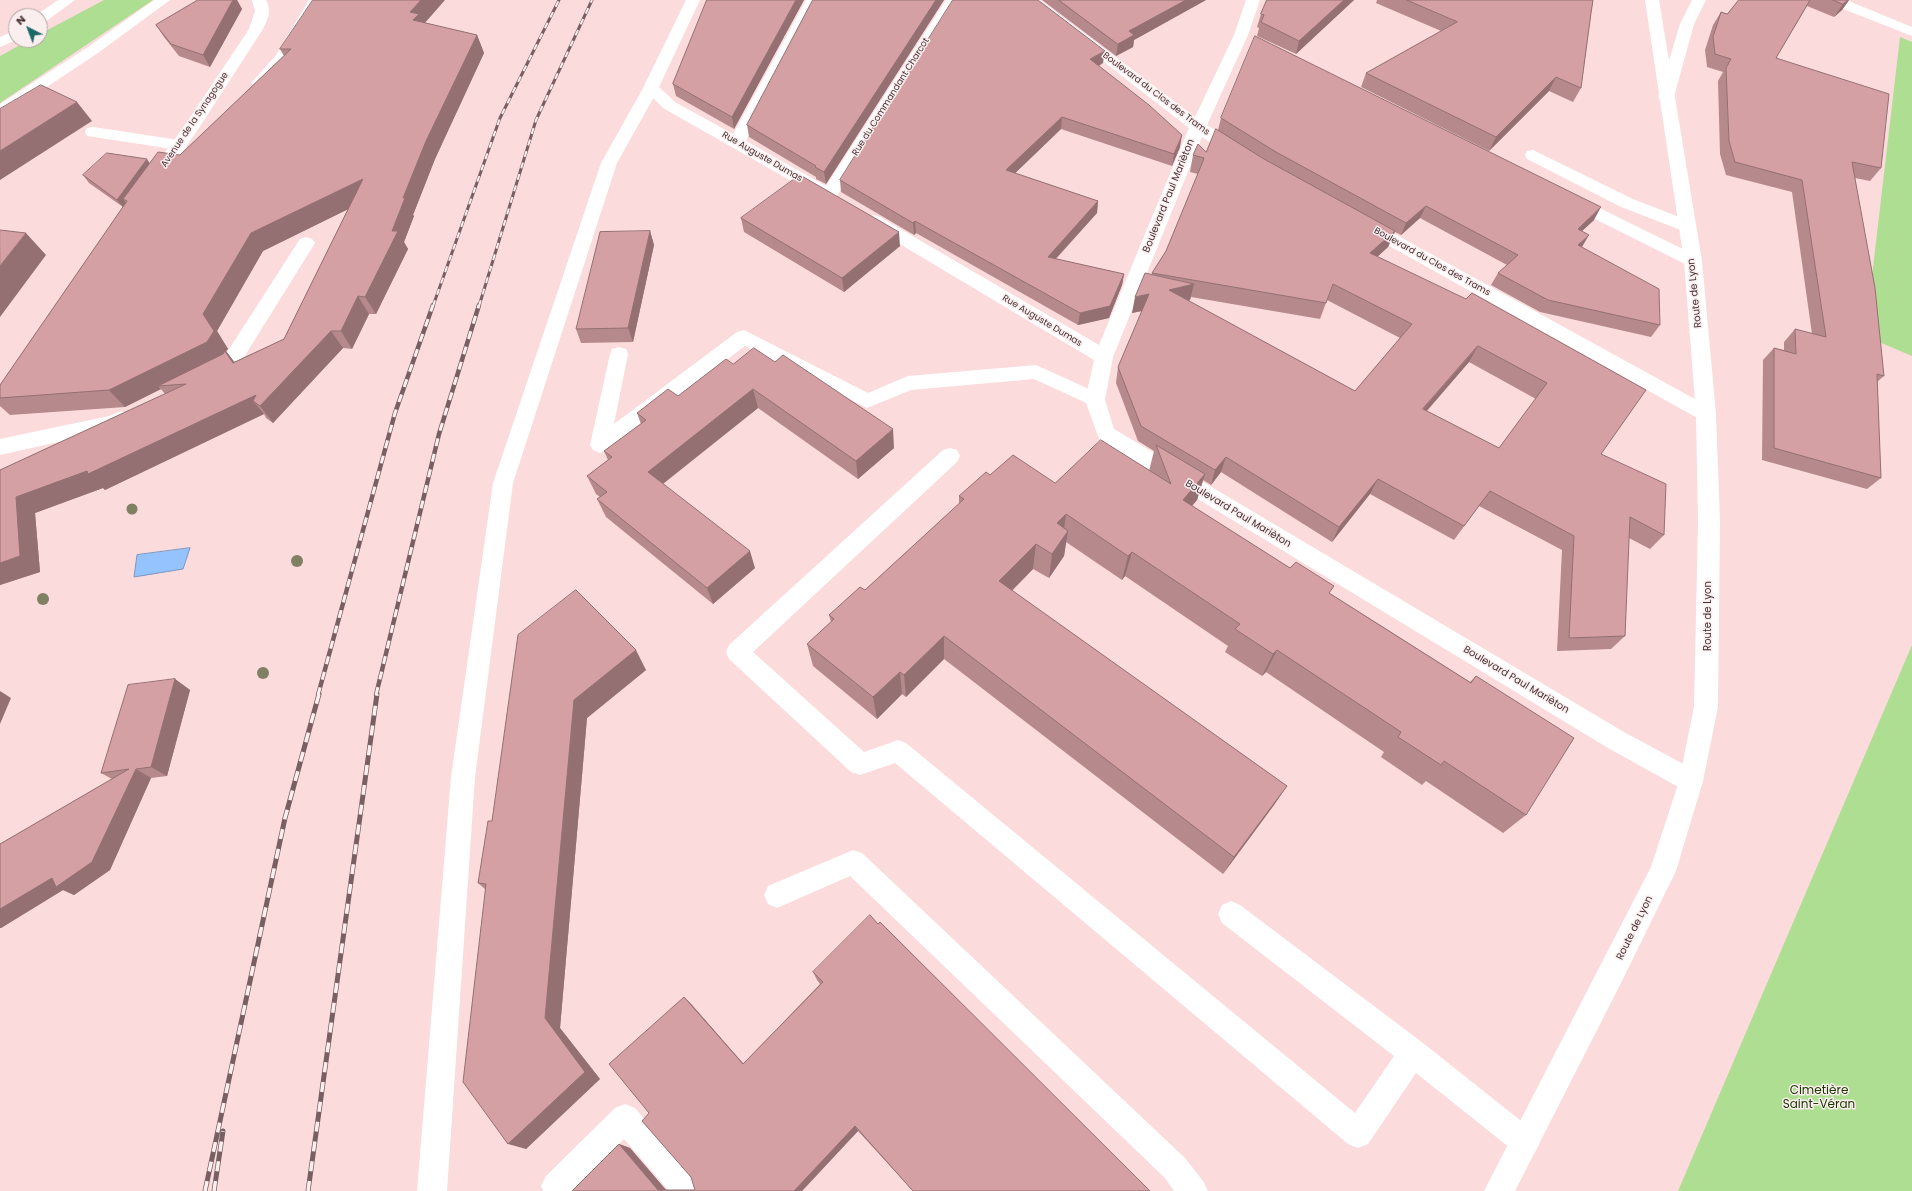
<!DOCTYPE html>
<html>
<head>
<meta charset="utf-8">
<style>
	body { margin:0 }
	#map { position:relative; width:1912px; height:1191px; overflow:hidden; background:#fcdbdd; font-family:Poppins,sans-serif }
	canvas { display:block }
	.north { position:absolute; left:8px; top:8px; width:40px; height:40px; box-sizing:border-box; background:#faeeef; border:1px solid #b1a2a3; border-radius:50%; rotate:318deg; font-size:11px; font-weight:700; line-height:16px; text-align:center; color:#442f31 }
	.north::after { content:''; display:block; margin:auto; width:14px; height:18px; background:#1b6867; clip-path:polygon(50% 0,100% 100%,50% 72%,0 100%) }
</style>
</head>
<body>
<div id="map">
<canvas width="1912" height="1191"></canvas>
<div class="north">N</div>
</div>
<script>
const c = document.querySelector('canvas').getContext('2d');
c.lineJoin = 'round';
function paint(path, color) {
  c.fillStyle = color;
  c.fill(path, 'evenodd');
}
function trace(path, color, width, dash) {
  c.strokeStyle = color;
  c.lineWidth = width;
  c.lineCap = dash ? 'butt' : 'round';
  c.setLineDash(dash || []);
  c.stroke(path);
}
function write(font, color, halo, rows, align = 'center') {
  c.font = font + ' Poppins,sans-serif';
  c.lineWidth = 3;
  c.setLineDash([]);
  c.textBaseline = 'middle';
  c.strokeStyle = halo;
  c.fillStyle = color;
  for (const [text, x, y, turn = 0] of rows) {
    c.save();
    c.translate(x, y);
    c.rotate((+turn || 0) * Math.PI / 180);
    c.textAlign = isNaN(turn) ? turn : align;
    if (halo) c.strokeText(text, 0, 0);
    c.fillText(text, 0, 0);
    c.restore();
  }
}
const green = new Path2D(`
	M104,0H153L0,103V56L29,40H40V34Z
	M1900,37L1912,42V356L1865,336Z
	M1912,645V1191H1678Z`);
const water = new Path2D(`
	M190,548L183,569L134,577L137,555Z`);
const service = new Path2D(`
	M154,0H170L98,53L6,114L0,116V104L88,47Z
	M651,83L656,85L659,88L617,163L513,483L475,777L447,1191H417L451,777L493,483L601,163L643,88L646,85Z
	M93,127L179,140L185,141L187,145L185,149L179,150L87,136L85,132L87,128Z
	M1533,150L1633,199L1692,222L1695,226L1692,230L1686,232L1621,207L1527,159L1525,155L1527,151Z
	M306,237L312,239L315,243L236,370L209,382L202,380L199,375L202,370L222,360L300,239Z
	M744,330L868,393L908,376L1036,365L1102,395L1105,400L1102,405L1095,407L1034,379L911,390L867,408L745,346L607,450L600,453L593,450L590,445L610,354L612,349L619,347L626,349L628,354L614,424L737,332Z
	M121,411L128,414L131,419L128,424L121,428L0,455V439L109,416Z
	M950,448L957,450L960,456L957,462L753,652L864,752L898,740L906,743L1355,1113L1394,1056L1222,923L1218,914L1222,905L1231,901L1240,905L1423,1043L1535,1132L1540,1142L1535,1152L1525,1157L1515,1152L1416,1073L1368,1144L1358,1148L1348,1144L895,763L860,775L851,772L729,659L726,652L729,645L943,450Z
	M853,850L862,853L1185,1158L1203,1181L1208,1191H1174L1165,1178L850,876L777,908L768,904L764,895L768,886Z
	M625,1104L635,1108L698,1181L703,1191H669L624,1139L572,1191H543L541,1186L546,1176L615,1108Z`);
const minor = new Path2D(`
	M58,0H75L45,22L40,23V16H35Z
	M252,0H266C272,11 268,19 263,29L199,128L161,182L155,183L149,182L147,178L149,174L185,125L249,29L255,11Z
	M309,0H323L290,57L264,86L259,88L254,86L251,83L276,55Z
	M686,0H700L659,87L675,102L733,134L806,0H820L746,141L826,186L946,0H960L835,199L829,200L823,199L663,108L643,88Z
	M1024,0H1040L1195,117L1234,35L1246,0H1260L1248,35L1207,125L1244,148L1246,152L1244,156C1230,159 1214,144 1202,137L1113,357L1105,400L1114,429L1624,732L1700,773L1703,781L1700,789L1691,792L1682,789L1608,748L1099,439L1085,400L1094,360L868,225L865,221L868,217L874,215L880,217L1099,345L1189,128Z
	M1826,0H1846L1912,27V36L1828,3Z
	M16,30V40L0,47V37Z
	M1571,194L1699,257L1702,261L1699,265L1693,267L1687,265L1565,204L1563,200L1565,196Z
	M1365,219L1371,221L1713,409L1716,414L1713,419L1706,421L1699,419L1359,229L1356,225L1359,221Z`);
const secondary = new Path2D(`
	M1692,0H1706L1694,24L1674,97L1672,100L1666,102L1660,100L1658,97L1680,24Z`);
const primary = new Path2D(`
	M1645,0H1659L1702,261L1716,414L1720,521L1718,707L1703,781L1676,871L1621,983L1515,1191H1484L1651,867L1679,781L1694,707L1698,521L1696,414L1684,261Z`);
const railFar2 = new Path2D(`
	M433,306L500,118L559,0
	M479,306L536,120L592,0`);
const railFar1 = new Path2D(`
	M318,695L395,413L433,305
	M376,695L439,434L479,305`);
const rail = new Path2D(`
	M205,1191L285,818L319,694
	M214,1191L223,1131
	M308,1191L377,694`);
const trees = [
	[132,509,5.5],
	[297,561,6],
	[43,599,6],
	[263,673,6]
];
const wall = new Path2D(`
	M198,0H237L242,9L210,67L179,56L164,37L156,25Z
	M707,0H804L734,129L676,96L673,84Z
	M813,0H944L826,184L816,179V177L749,137L747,125Z
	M1042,0H1206L1134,40L1133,47L1116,56Z
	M1267,0H1354L1296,54L1257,36L1259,28L1257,27L1261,14Z
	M1377,0H1593L1591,13L1581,88L1573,102L1549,91L1489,151L1361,87L1366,73L1441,31L1376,3Z
	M1739,0H1849L1842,10L1834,17L1807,6L1776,58L1881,168L1870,181L1855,178L1884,376L1877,382L1881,478L1867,489L1762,460L1763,360L1774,348L1784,350V342L1795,329L1812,334L1792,192L1726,175L1720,154L1718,81L1723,72L1707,67L1705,50L1713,25L1721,12L1727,14Z
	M425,23L477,35L484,53L435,159L413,215L414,216L404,242L408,249L376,314H369L352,349L343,348L273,423L266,418L264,414L105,490L103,488L35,513L40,572L0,585V470L165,394L161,389L125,407L10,415L0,406V385L123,207L89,183L83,175L150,163L180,155L284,56L280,49ZM348,209L284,339L234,362L226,351L228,349L217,331L263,251Z
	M1103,63L1099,66L1180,147L1172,166L1061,129L1015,173L1098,201L1097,213L1056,259L1124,274L1122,285L1109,318L1078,325L916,233L914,235L841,192L840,180Z
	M1221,118L1594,220L1582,231L1581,247L1660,325L1651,337L1540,312L1491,285L1498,273L1507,265L1420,218L1401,235L1395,232L1388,247L1377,257L1646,390L1601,454L1664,535L1650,549L1629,538L1625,636L1611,649L1557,651L1562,550L1479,506L1454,540L1370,494L1332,542L1221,472L1211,485L1203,480L1197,500L1192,506L1470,682L1476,676L1526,815L1503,833L1426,781L1422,785L1381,757L1384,752L1266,672L1262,676L1225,652L1228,646L1125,576L1122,580L1066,542L1064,556L1049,578L1033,569L1012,591L1287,786L1274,805L1223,874L944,659L906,697L902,694L877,719L813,666L807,644L831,622L829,615L865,590L959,504V496L990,475L1055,483L1149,471L1154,451L1138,441L1116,383L1118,367L1142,311L1132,313L1152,273L1166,251L1198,174L1190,172L1193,155L1206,152L1218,130ZM1191,297L1320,319L1327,300L1400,338L1355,391L1189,301L1190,300ZM1469,362L1536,399L1499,448L1427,411Z
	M741,218L900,246L844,292L744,232Z
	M650,231L654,245L633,342L581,343L576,329Z
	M733,364L894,448L858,479L758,408L663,484L755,568L713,604L606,517L597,499L600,497L596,494L587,476L608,460L604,451L641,424L637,413L678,396Z
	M576,590L646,670L587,718L560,1028L600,1079L526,1149L485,889L478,883L492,821Z
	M175,679L190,690L167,776L151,778L110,870L74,895L63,890L1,928H0V844L112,779L101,773Z
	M878,924L1150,1191H913L858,1131L802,1191H572L619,1144L630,1148L666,1190H695L691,1177L649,1113L684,997L692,1005L743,1064L820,984L817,980L813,972Z`);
const shadedWall = new Path2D(`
	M233,0H237L242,9L210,67L203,55Z
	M421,0H445L424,24L421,38L410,12Z
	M796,0H804L734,129L732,117Z
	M936,0H944L826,184L824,172Z
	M1186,0H1206L1134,40L1133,47L1116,56L1118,44L1129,31Z
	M1344,0H1354L1296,54L1299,41Z
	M1848,0H1849L1842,10L1834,17L1843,4Z
	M477,35L484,53L435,159L413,215L414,216L404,242L408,249L376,314L365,297L392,231L403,198L426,141Z
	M1105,51L1103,63L1089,71L1090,59Z
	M1556,77L1549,91L1489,151L1496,137Z
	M77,102L92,121L0,180V151Z
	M1062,117L1061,129L1006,182V170Z
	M1182,135L1180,147L1172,166L1174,154Z
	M147,159L152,167L123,199L126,203L123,207L117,200Z
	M363,179L373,197L263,251L217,331L228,349L226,351L239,368L221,359L158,386L161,389L125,407L109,390L203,314L251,233Z
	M1098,201L1097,213L1046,269L1048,257Z
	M1426,206L1420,218L1401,235L1406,223Z
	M1601,207L1594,220L1571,241L1578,229Z
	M915,221L916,233L914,235L913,223Z
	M650,231L654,245L633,342L628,328Z
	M1395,231L1388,247L1363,270L1370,253Z
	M899,232L900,246L844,292L842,278Z
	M26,233L46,255L0,317V266Z
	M1589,235L1582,247L1570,258L1578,245Z
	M1124,274L1122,285L1109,318L1078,325L1080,313Z
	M1194,284L1190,300L1166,306L1169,290Z
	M1149,294L1146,310L1132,313L1135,297Z
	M358,296L369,314L352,349L341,331Z
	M331,331L343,348L273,423L260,406L253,401L264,414L105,490L103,488L35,513L40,572L0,585V563L16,497L256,395Z
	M1478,346L1469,362L1415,424L1423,409Z
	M753,389L758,408L655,490L648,472Z
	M893,429L894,448L858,479L856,461Z
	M1226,457L1221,472L1211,485L1215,470Z
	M1205,474L1197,500L1175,526L1183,500Z
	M1378,479L1370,494L1332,542L1339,527Z
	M1066,514L1063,538L1068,531L1064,556L1049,578L1052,554L1057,523Z
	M1036,544L1033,569L997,605L999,581Z
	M750,551L755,568L713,604L707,588Z
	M1132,552L1125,576L1122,580L1128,556Z
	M944,636V659L906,697L904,675Z
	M636,650L646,670L587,718L560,1028L600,1079L526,1149L508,1144L545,1018L574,700Z
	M1277,650L1266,672L1262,676L1273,654Z
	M900,672L902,694L877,719L873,697Z
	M175,679L190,690L167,776L151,767Z
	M0,691L11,698L0,724Z
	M136,769L151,778L110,870L74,895L63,890L1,928H0V909L52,878Z
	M1287,786L1274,805L1223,874L1234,857Z
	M684,997L692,1005L749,1070L743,1064Z
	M855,1126L858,1131L802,1191H794Z
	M619,1144L630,1148L667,1191L658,1190Z`);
const building = new Path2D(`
	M198,0H233L203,55L171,44L156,25Z
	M313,0H421L410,12L419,14L413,20L477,35L426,141L403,198H405L392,231H398L365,297L358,296L341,331H331L260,406L253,401L256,395L88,474L87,471L16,497L20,556L0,563V470L186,384L158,386L223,354L225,351L233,363L284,339L363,179L251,233L203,314L214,331L207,342L109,390L0,398V385L127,201L123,199L158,152L180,155L291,49H280Z
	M707,0H796L732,117L673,84Z
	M813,0H936L824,172L815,167L816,166L747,125Z
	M953,0H1038L1105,51L1090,59L1149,105L1182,135L1174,154L1062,117L1006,170L1098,201L1048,257L1124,274L1110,306L1080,313L915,221L913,223L840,180Z
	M1059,0H1186L1129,31L1134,35L1118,44Z
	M1267,0H1344L1299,41L1261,22L1264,15L1261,14Z
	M1407,0H1593L1591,13L1581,88L1556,77L1496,137L1366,73L1457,22Z
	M1739,0H1810L1776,58L1889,94L1881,168L1852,162L1875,288L1884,376L1877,374L1881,478L1774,448V348L1796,354L1795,329L1826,337L1802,180L1735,162L1729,141L1726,68L1731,59L1715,54L1713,37L1721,12L1727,14Z
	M1833,0H1848L1843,4Z
	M1255,36L1601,207L1578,229L1589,235L1578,245L1659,289L1660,325L1548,300L1498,273L1518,255L1426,206L1406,223L1276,152L1221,118Z
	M41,85L77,102L0,151V109Z
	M1216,129L1264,159L1395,231L1370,253L1466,299L1472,293L1646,390L1601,454L1666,484L1664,535L1630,517L1625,636L1569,638L1574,536L1490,491L1464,526L1378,479L1339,527L1226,457L1215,470L1141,426L1118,367L1149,294L1135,297L1145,273L1194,284L1169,290L1355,391L1412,324L1333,284L1326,303L1152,273L1166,251L1203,161L1204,158L1193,155L1198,144L1206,152ZM1478,346L1547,383L1499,448L1423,409Z
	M107,153L147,159L117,200L83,175Z
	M800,175L899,232L842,278L741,218Z
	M0,230L26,233L0,266Z
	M650,231L628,328L576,329L600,232Z
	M754,348L775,362L783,355L893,429L856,461L753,389L648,472L750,551L707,588L597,499L607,492L587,476L612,457L604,451L646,420L637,413L668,389L678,396L726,359L733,364Z
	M1101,440L1171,484L1156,445L1205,474L1183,500L1290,568L1296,562L1334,586L1329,593L1471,683L1476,676L1574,738L1526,815L1444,761L1441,765L1398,737L1401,732L1277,650L1273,654L1235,629L1240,624L1132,552L1128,556L1066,514L1057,523L1068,531L1052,554L1036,544L999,581L1287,786L1234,857L944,636L904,675L900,672L873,697L807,644L834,619L829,615L860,587L865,590L964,499L959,496L986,472L990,475L1013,455L1055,483Z
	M576,590L636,650L574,700L545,1018L585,1072L508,1144L463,1082L486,884L478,883L488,821H492L518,635Z
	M175,679L151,767L136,769L92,862L56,887L52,878L0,909V844L129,769L101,773L128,685Z
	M870,915L878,924L880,922L1150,1191H913L855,1126L794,1191H572L619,1144L658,1190H695L691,1177L642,1121L649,1113L609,1064L684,997L743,1064L823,982L813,972Z`);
const farStreetnames = [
	["Boulevard du Clos des Trams",1156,94,37],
	["Rue du Commandant Charcot",891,97,-58],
	["Avenue de la Synagogue",195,120,-56],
	["Rue Auguste Dumas",762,157,30],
	["Boulevard du Clos des Trams",1432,262,29],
	["Rue Auguste Dumas",1042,321,31]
];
const streetNames = [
	["Boulevard Paul Marièton",1169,196,-68],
	["Route de Lyon",1695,293,-96],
	["Boulevard Paul Marièton",1238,514,31],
	["Route de Lyon",1708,616,-90],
	["Boulevard Paul Marièton",1516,680,31],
	["Route de Lyon",1635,928,-64]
];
const nearParknames = [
	["Cimetière",1819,1091],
	["Saint-Véran",1819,1105]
];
paint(green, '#aede91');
paint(water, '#94c3fd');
trace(water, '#7c97c0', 1);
paint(service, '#fff');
paint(minor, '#fff');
paint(secondary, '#fff');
paint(primary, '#fff');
trace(railFar2, '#785f61', 3);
trace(railFar1, '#785f61', 4.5);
trace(rail, '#785f61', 5);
trace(railFar2, '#faeeef', 2, [6]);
trace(railFar1, '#faeeef', 3, [8]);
trace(rail, '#faeeef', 3.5, [10]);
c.fillStyle = '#808163';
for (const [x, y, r] of trees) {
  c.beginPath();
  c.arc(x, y, r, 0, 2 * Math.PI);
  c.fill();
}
paint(wall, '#b68a8d');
paint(shadedWall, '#947073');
paint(building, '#d4a0a4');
trace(building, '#947073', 1);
write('9px', '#442f31', '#faeeef', farStreetnames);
write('10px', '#442f31', '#faeeef', streetNames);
write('12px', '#1a3700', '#faeeef', nearParknames);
</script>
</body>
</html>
